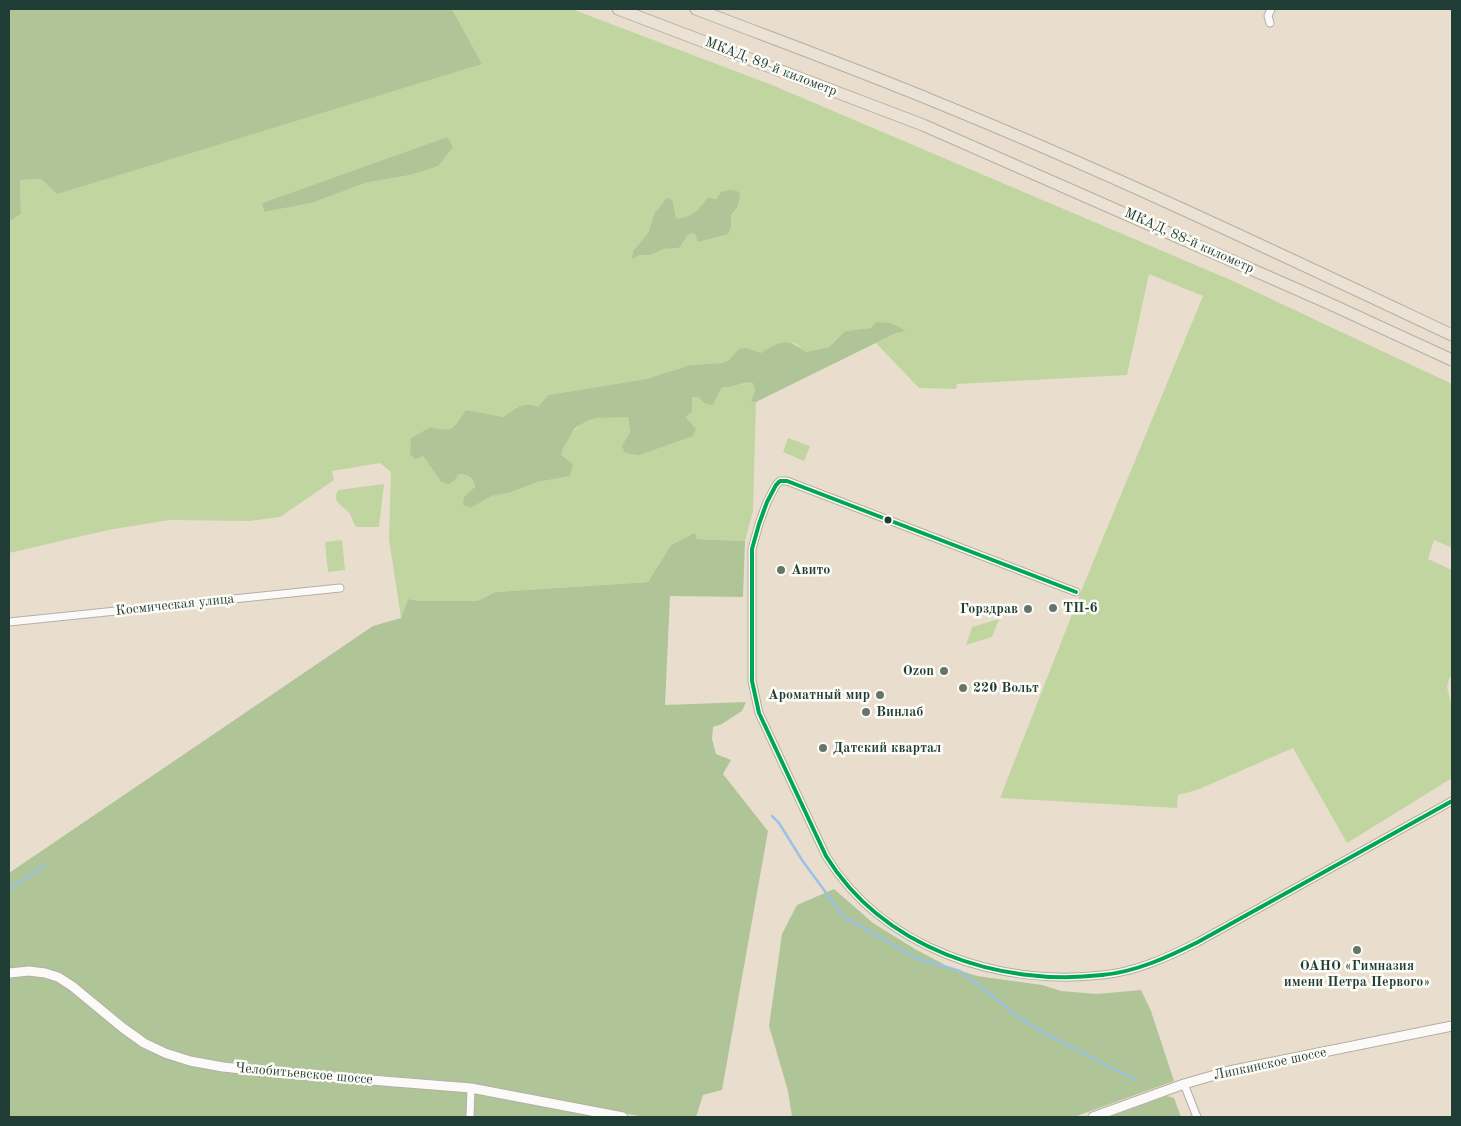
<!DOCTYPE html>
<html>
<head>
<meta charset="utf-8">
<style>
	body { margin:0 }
	#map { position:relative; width:1461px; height:1126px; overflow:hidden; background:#e9dece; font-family:"Old Standard TT",serif }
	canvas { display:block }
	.frame { position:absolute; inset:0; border:10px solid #1f3d34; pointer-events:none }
</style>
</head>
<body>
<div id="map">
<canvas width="1461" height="1126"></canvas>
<div class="frame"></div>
</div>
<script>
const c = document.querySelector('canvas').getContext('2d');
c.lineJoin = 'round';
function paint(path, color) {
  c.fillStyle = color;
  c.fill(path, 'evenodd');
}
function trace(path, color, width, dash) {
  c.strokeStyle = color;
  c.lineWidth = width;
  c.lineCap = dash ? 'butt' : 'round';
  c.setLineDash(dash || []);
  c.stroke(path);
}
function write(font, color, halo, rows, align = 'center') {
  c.font = font + ' "Old Standard TT",serif';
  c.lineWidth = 5;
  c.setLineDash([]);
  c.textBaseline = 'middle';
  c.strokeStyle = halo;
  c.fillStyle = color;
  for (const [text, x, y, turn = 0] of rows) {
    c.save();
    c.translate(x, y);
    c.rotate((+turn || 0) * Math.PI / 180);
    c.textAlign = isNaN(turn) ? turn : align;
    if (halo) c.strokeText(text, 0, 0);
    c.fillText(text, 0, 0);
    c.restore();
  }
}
const green = new Path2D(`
	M452,9H572L582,13L772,85L1233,281L1452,384V548L1434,540L1428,559L1452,570V675L1449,679L1447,687L1452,707V778L1347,843L1293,748L1197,790L1178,795L1177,808L1000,798L1084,584L1203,296L1149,274L1127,375L957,384L956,389L919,388L876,343L896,333L905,331L871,328L845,331L829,347L806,352L795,343L761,353L747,348L729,360L722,363L690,365L646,379L548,395L538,407H517L504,417L466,410C453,428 454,433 431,427L423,456L441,482L455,480L459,474C481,476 474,492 471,508L492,496L509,493L538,482L569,476L560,455C566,438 578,421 597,418C607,416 618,417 628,417L630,432L696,429L686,417L692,412L691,397H699L704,403L723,386C734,388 742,382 753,383L755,390L751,400L756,402L753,511L745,541L697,539L695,534L671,545L648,582L495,592L477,601H422L408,599L401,618L389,539L391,472L380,463L332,471L334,480L280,517L249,521L169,520L108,530L9,553V222L21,214L20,180L41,179L481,63ZM447,137L410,175L365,183L312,203L264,212L262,203ZM721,192L736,210L731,215V227L695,234L692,233L688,235L679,248C674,249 667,248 662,250C650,254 646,259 633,251L648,233L654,214L673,202L676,218C691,220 701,209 708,197L716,199Z
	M788,438L810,446L804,461L783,452Z
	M384,484L379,527H356C353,523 352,518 350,514C344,505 331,504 338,490Z
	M342,540L345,570L328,572L325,542Z
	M999,619L992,637L966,645L972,627Z`);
const forest = new Path2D(`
	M9,9H452L482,64L57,194L41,179L20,180L21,214L9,222Z
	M447,137L453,147L438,166L410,175L365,183L312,203L264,212L262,203Z
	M729,190L737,191L740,194C739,203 738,208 731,215V227L728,234L698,242L695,234L692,233L688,235L679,248L664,249L650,255H639L632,259L633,251L648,233L654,214L667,198L671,199L673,202L676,218C690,220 701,208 708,197L716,199L721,192Z
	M876,322L891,323L906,331L896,333L756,402L751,401L755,390L753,383C741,381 735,388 723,387C717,392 718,399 712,405L704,403L699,397H692V412L686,417L696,429L693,436L639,455L625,453L622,446L630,432L628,417L597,418L589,420L575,428L563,448L561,455L573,464L570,476L538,482L509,493L492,496L471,508L463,505L464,497L475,487C473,477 469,475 459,474L455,480L448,484L441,482L423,456L416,459L410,455L411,438L431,427C454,433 453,428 466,410L504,417C515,408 524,401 538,407L548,395L646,379L690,365L722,363L729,360L739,349L747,348L761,353C781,341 786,337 806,352L829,347L845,331L871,328Z
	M695,533L697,539L745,541L743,597L670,596L665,705L746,702L742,711L722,724L713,727L712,739L716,754L731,760L723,774L768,831L722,1090L703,1095L696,1117H644L470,1083L220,1062L173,1052L141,1037L80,986L58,974L9,973V873L373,626L401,618L408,599L422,601H477L495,592L648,582L671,545Z
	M834,889L873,923L915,949L947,966L977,976L1042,985L1061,991L1097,994L1141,990L1151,1011L1174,1081L1074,1117H792L788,1091L769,1026L782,934L797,905Z
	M25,976L45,977L66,987L87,1002L121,1032L144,1048L181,1063L212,1070L475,1092L599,1117H9V979Z
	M1167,1096L1174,1098L1181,1117H1109Z`);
const stream = new Path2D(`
	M772,816L779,823L802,860L843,916L916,958L960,971L996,998L1015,1015L1046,1034L1136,1080
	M9,889L45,866`);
const minor = new Path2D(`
	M1270,23L1268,16L1271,9
	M1076,592L787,481H780L776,485L767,502L759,524L752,549V681L759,713L826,856C883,948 998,987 1102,975C1136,972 1168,957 1198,942L1452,801
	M9,622L340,588
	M1184,1084L1197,1117
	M470,1117L471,1088`);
const tertiary = new Path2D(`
	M9,973L29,971L45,973L58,977L72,986L123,1028L144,1043L165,1053L190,1061L223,1067L270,1072L471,1088L623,1117
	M1093,1117L1184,1084L1229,1071L1452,1026`);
const trunk = new Path2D(`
	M618,9L923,125L1328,303L1452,360
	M696,9C774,39 853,68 931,100C1108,172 1280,254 1452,335`);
const bus1 = new Path2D(`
	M1076,592L787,481H780L776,485L767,502L759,524L752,549V681L759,713L826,856C883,948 998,987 1102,975C1136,972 1168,957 1198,942L1452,801`);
const markers = [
	[888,520,4.5,"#1f3d34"],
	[781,570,5,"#66756a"],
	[1053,608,5,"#66756a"],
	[1028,609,5,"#66756a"],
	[944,671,5,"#66756a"],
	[963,688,5,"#66756a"],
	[880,695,5,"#66756a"],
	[866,712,5,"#66756a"],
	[823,748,5,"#66756a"],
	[1357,950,5,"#66756a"]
];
const streetNames = [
	["МКАД, 89-й километр",771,67,21],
	["МКАД, 88-й километр",1189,241,24],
	["Космическая улица",175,605,-6],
	["Липкинское шоссе",1270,1064,-12],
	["Челобитьевское шоссе",304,1074,5]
];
const poiNames = [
	["Авито",791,570],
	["ТП-6",1063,608],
	["Горздрав",1018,609,"right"],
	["Ozon",934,671,"right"],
	["220 Вольт",973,688],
	["Ароматный мир",870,695,"right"],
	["Винлаб",876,712],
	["Датский квартал",833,748],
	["ОАНО «Гимназия",1357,966,"center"],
	["имени Петра Первого»",1357,982,"center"]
];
paint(green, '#c1d5a0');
paint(forest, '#afc598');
trace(stream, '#9dc1e3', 2.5);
trace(minor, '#b3afa4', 9);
trace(tertiary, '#b3afa4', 11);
trace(trunk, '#b3afa4', 13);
trace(minor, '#fcfaf8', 7);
trace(tertiary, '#fcfaf8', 9);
trace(trunk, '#ebe2d6', 11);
trace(bus1, '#00a651', 4);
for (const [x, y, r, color] of markers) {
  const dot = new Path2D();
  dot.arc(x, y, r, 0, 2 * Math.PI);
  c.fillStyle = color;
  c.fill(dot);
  trace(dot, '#fdfcf7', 2);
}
write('14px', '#1f3d34', '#fdfcf7', streetNames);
write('bold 14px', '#1f3d34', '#fdfcf7', poiNames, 'left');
</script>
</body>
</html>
